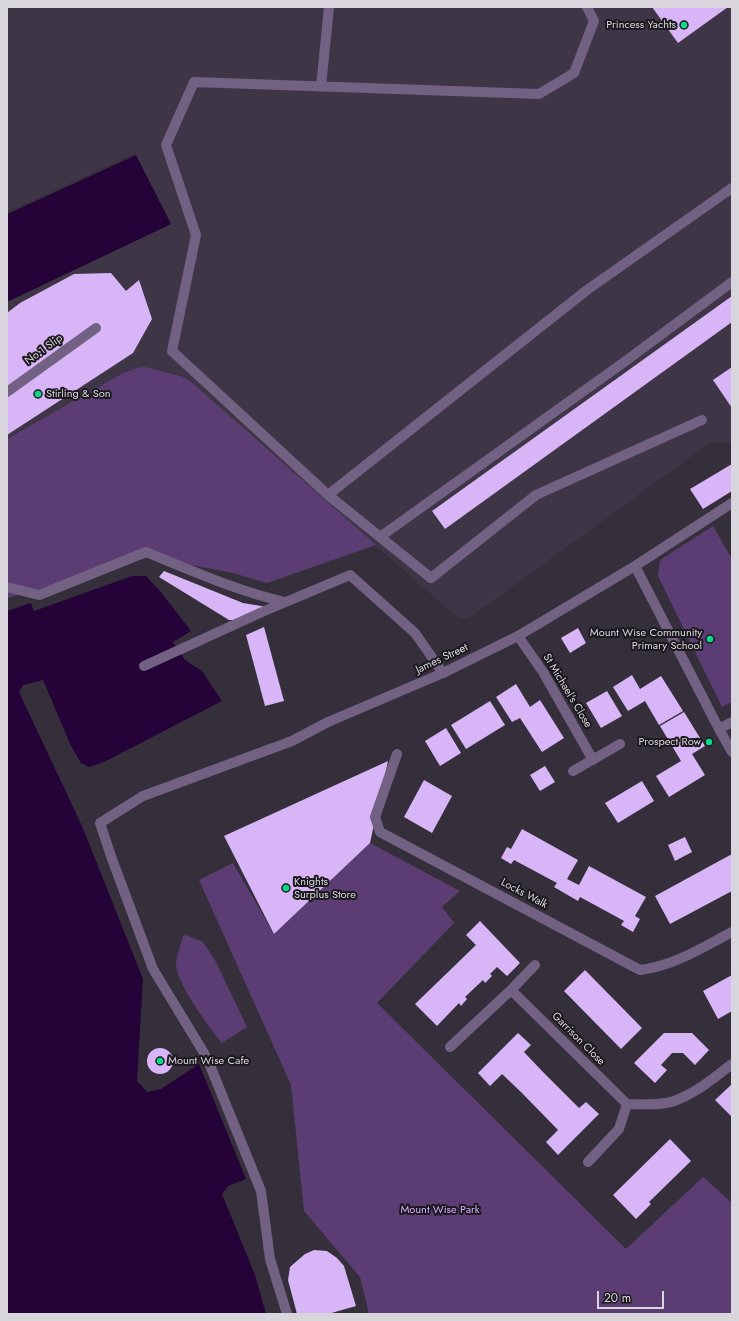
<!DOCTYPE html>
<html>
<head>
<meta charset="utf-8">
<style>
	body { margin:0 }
	#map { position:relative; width:739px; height:1321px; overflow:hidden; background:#352f3b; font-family:Jost,sans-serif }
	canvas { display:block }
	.frame { position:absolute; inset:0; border:8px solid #d9d5dd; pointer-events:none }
	.scale { position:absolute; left:597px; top:1291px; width:67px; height:18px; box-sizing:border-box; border:2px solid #d9d5dd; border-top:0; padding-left:5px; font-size:12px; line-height:14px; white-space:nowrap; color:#d9d5dd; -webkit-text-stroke:3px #1b181e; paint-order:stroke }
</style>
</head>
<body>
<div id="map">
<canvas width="739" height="1321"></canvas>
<div class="frame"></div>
<div class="scale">20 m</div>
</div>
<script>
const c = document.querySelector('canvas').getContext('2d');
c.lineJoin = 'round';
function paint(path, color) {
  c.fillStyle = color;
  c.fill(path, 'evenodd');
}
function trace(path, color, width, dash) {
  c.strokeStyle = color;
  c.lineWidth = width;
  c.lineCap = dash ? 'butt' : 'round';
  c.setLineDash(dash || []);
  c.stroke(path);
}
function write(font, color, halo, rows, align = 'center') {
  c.font = font + ' Jost,sans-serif';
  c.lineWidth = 4;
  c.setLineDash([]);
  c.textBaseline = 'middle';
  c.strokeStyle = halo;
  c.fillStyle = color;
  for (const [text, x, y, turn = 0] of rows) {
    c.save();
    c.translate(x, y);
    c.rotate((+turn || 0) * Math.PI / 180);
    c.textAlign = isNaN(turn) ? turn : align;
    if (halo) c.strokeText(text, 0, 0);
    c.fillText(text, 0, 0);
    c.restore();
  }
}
const built = new Path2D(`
	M7,7H732V444L714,442L707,445L472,616L464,619L456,616L186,379L123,373L7,439V302L171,224L136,155L7,214Z`);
const green = new Path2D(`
	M145,367L180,376L190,381L376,545L267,583L233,573L150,557L7,598V439L123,373L137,368Z
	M713,526L732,559V702L722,707L658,576L660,560Z
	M370,843L460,891L442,907L454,923L377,1003L626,1249L703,1177L732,1203V1314H369L360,1277L304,1211L291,1085L199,880L233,863L274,934Z
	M184,934L203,942L215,960L247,1027L222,1043C210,1029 175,981 176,964C177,954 181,943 184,934Z`);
const water = new Path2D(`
	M136,155L171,224L7,302V214Z
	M132,576H146L160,591L191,631L173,642L185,660L202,671L222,701L104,762L89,767L81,763L71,746L43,680L23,685L19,692L82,826L143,979L137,1081L147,1092L161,1089L199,1064L246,1179L228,1186L222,1194L255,1275L266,1314H7V611L31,603L34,611Z`);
const pier = new Path2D(`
	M136,153V155L7,214V212Z`);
const building = new Path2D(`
	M652,7H728L678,43Z
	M111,273L126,291L139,280L152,319L133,353L7,435V313L20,303L74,274Z
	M732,296V322L445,529L432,511Z
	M732,367V408L713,380Z
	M732,464V491L703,509L690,489Z
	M164,571L243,603L267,607L238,620H229L159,577Z
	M264,627L284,701L265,706L246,635Z
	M578,628L586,643L570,653L561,638Z
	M632,675L640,689L661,676L683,711L659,725L645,701L628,711L613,687Z
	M516,684L530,707L540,700L564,738L542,752L520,718L512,722L496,697Z
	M607,691L622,716L601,728L586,703Z
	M490,701L505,725L466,749L451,725Z
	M684,712L705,746L692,754L705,775L669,797L656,776L681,761L660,726Z
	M446,728L461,753L440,766L425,741Z
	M388,761L370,843L274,934L224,836Z
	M545,766L555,782L540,791L530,775Z
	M424,780L452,796L432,833L404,817Z
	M642,781L654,801L618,823L605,803Z
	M522,829L578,860L567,879L579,885L589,866L646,897L635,916L640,919L633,932L621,925L624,921L615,916L580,897L578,901L554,887L557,883L514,860L511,864L501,858L507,847L511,849Z
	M685,837L692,852L675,861L668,845Z
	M732,854V891L670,924L655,896Z
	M480,921L520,963L507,976L497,967L490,974L492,976L485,983L483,980L465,997L467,999L461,1006L459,1003L437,1026L415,1004L476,945L466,935Z
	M585,970L642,1028L621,1049L564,991Z
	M732,975V1011L718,1019L703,991Z
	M518,1033L531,1045L524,1052L542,1071L579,1108L586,1102L599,1114L558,1155L546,1142L558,1130L521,1092L502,1074L490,1086L478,1073Z
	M664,1033H692L709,1050L695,1065L683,1053H672L661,1065L667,1070L655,1083L634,1063Z
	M147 1061a13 13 0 1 1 26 0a13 13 0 1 1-26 0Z
	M732,1084V1117L715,1100Z
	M670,1139L691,1161L649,1202L651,1204L636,1219L613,1195Z
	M314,1250L327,1251L337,1258L344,1266L356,1306L328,1314H297L288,1280L290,1267L305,1254Z`);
const service = new Path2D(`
	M587,7L594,21L574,73L539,94L194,82L166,145L196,235L172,351L328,495L431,578L536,495L702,420
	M321,87L329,7
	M7,392L96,328
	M328,495L587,290L732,188
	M380,537L627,360L732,282
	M7,587L39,595L146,552C192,571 237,591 285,602
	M144,666L262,612L350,575L415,633L443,673
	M143,796L100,823L112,859L153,969L207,1058L261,1191L270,1259L287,1314`);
const minor = new Path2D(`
	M635,566L719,729L732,752
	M518,636L543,672L593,760
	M719,729L732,722
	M397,754L375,817L380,832L640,970C674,966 703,947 732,932
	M573,771L620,744
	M143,796L292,741L328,722L443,673L518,636L635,566L732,503
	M511,990L627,1104C642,1104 660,1106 674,1101C696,1093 714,1078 732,1064
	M450,1047L511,990L535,965
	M588,1162L619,1129L627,1104`);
const markers = [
	[684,25,4,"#0dd98a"],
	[38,394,4,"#0dd98a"],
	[710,639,4,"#0dd98a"],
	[709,742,4,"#0dd98a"],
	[286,888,4,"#0dd98a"],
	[160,1061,4,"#0dd98a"]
];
const poiNames = [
	["Princess Yachts",676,25],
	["Stirling & Son",46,394,"left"],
	["Mount Wise Community",702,633],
	["Primary School",702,646],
	["Prospect Row",701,742],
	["Knights",294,882,"left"],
	["Surplus Store",294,895,"left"],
	["Mount Wise Cafe",168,1061,"left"]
];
const streetNames = [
	["No.1 Slip",44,350,-36],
	["James Street",442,659,-25],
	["St Michael's Close",567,691,59],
	["Locks Walk",524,894,28],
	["Garrison Close",578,1039,45]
];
const parkNames = [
	["Mount Wise Park",440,1210]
];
paint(built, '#3e3547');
paint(green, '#5b3d73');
paint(water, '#250339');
paint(pier, '#352f3b');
paint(building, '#d8b5f7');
trace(service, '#726182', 10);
trace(minor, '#726182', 10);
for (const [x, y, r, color] of markers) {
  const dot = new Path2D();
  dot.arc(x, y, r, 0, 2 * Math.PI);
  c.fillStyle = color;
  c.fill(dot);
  trace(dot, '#1b181e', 1.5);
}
write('11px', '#d9d5dd', '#1b181e', poiNames, 'right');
write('11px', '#d9d5dd', '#1b181e', streetNames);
write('11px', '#d8acfe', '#1b181e', parkNames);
</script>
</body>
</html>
